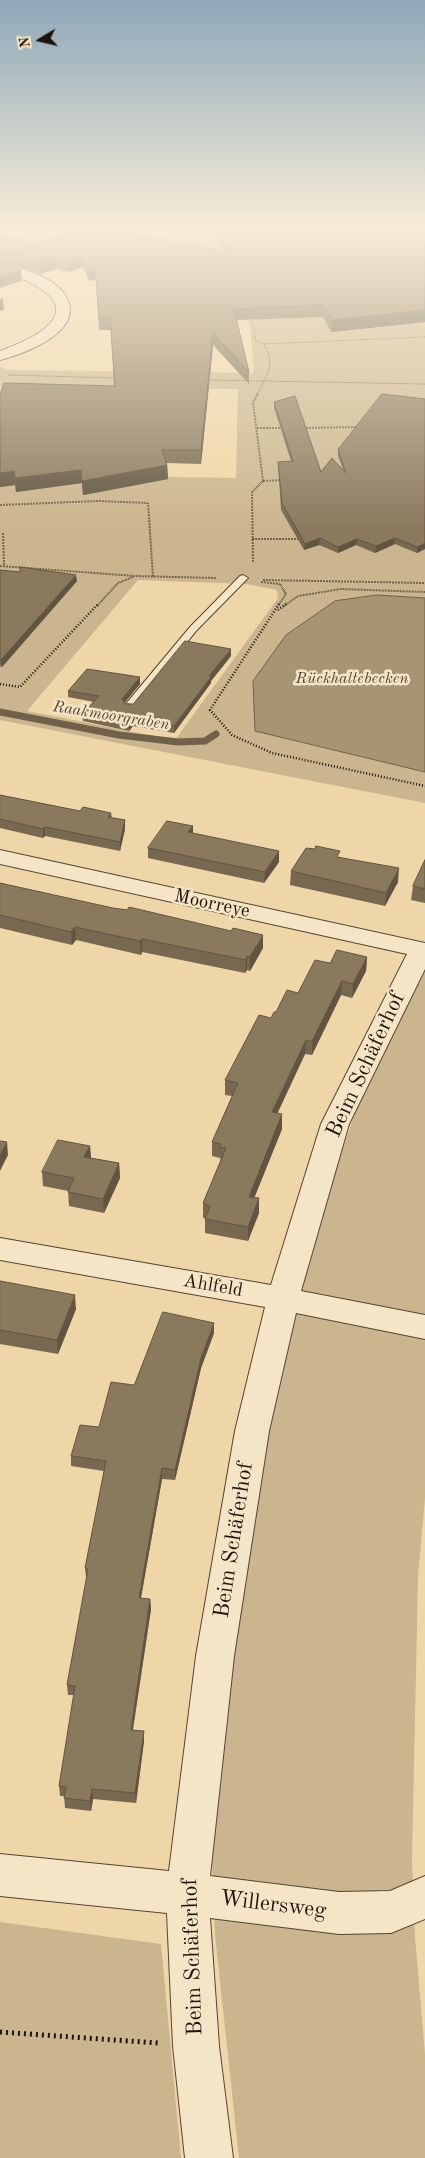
<!DOCTYPE html>
<html>
<head>
<meta charset="utf-8">
<style>
	body { margin:0 }
	#map { position:relative; width:425px; height:2158px; overflow:hidden; background:#efd6a8; font-family:"Old Standard TT",serif }
	canvas { display:block }
	.north { position:absolute; left:15px; top:15px; width:50px; height:50px; -webkit-text-stroke:4px #f5e4c6; paint-order:stroke; rotate:261deg; font-size:14px; font-weight:700; line-height:20px; text-align:center; color:#1e150d }
	.north::after { content:''; display:block; margin:auto; width:18px; height:22px; background:#1e150d; clip-path:polygon(50% 0,100% 100%,50% 72%,0 100%) }
</style>
</head>
<body>
<div id="map">
<canvas width="425" height="2158"></canvas>
<div class="north">N</div>
</div>
<script>
const c = document.querySelector('canvas').getContext('2d');
c.lineJoin = 'round';
function paint(path, color) {
  c.fillStyle = color;
  c.fill(path, 'evenodd');
}
function trace(path, color, width, dash) {
  c.strokeStyle = color;
  c.lineWidth = width;
  c.lineCap = dash ? 'butt' : 'round';
  c.setLineDash(dash || []);
  c.stroke(path);
}
function write(font, color, halo, rows, align = 'center') {
  c.font = font + ' "Old Standard TT",serif';
  c.lineWidth = 5;
  c.setLineDash([]);
  c.textBaseline = 'middle';
  c.strokeStyle = halo;
  c.fillStyle = color;
  for (const [text, x, y, turn = 0] of rows) {
    c.save();
    c.translate(x, y);
    c.rotate((+turn || 0) * Math.PI / 180);
    c.textAlign = isNaN(turn) ? turn : align;
    if (halo) c.strokeText(text, 0, 0);
    c.fillText(text, 0, 0);
    c.restore();
  }
}
const green = new Path2D(`
	M40,227H425V598L377,595L255,708L256,731L425,772V803L0,720V474L236,478L238,389L0,387V367L9,370L254,373L250,327L237,293L88,236ZM138,580L246,584L277,590L278,598L175,740L27,711Z
	M425,962V1498L418,1577L412,1860L415,1937L425,2054V2158H239L215,1935L212,1861L235,1651L265,1432L305,1264L356,1109Z
	M0,1922L161,1944L181,2158H0Z`);
const water = new Path2D(`
	M377,595L425,598V772L255,731L253,681L286,635L335,601Z`);
const stream = new Path2D(`
	M0,712L119,735L178,742L205,741L216,734`);
const pathFar3 = new Path2D(`
	M92,227L206,245H222
	M0,231L14,227
	M251,317L256,341L264,344L425,337
	M8,375L116,378
	M208,380L425,384
	M257,395C267,374 276,366 264,344`);
const pathFar2 = new Path2D(`
	M257,428H284
	M303,428L359,427
	M263,481L283,480
	M0,505L98,501L148,503L153,577
	M3,533L4,566
	M252,539H302
	M253,562L252,492L263,481L253,403L258,393
	M0,566L135,576L216,578
	M263,580L425,583
	M261,582L280,584L286,594L278,606
	M97,606L118,583L133,577
	M284,606L298,596L341,589L425,592`);
const pathFar1 = new Path2D(`
	M279,604L210,710L232,735L272,753L425,786
	M278,610L286,604
	M0,684L20,687L98,604`);
const path = new Path2D(`
	M0,2032L158,2043`);
const service = new Path2D(`
	M243,575L248,578L246,580L196,631L133,709H125L124,707L125,705L190,627L240,576Z`);
const minor = new Path2D(`
	M0,263C21,268 56,277 67,298C84,332 24,354 0,360V351C73,325 77,295 0,271Z
	M0,850L425,943V969L349,1124L301,1291L425,1315V1339L296,1313L269,1431L234,1656L210,1876L339,1892L390,1891L425,1876V1919L391,1933L339,1934L210,1918L219,2046L233,2158H185L173,2046L167,1913L0,1896V1854L169,1871L196,1656L235,1431L265,1307L0,1260V1238L271,1285L321,1124L407,954L0,864Z`);
const wall = new Path2D(`
	M207,227H425V322L331,332L323,317L237,320L249,372V384L213,345L201,464L167,463L168,479L83,495L82,483L16,492L15,485L0,487L114,386L111,330H99L96,279L89,281L83,267L68,272L56,269L41,274L18,266L0,262V235L34,243L69,232V228L92,234L91,228L223,250Z
	M274,402L321,472L343,469L338,456V450L425,549L417,553L395,544L375,553L356,545L338,553L319,545L304,550L281,510L278,462L291,461L274,408Z
	M0,570L77,581L2,667L0,666Z
	M231,656L211,681V683L174,733L133,726L129,731L83,721L82,714L94,702L68,697V691L140,677V684L124,703L133,704Z
	M0,795L80,811L111,813L112,818L125,820V829L120,851L45,836L43,838L0,828Z
	M193,826V833L279,862L264,883L148,858V848Z
	M340,857L398,882L385,906L290,885L291,871Z
	M425,860V903L411,900L413,886Z
	M0,883L263,948L250,971L247,970L245,973L142,952L141,955L76,940L72,945L0,928Z
	M367,957L366,971L352,998L341,995L312,1055L305,1054L277,1114L282,1129L254,1198L259,1213L248,1241L205,1233V1219L203,1217V1203L221,1161L220,1158L212,1156V1142L232,1096L225,1095V1080L271,1018L330,963Z
	M90,1146L91,1158L119,1163L120,1178L104,1213L69,1206L68,1191L43,1186L42,1172Z
	M0,1281L76,1309L58,1354L0,1344Z
	M214,1333L201,1368L175,1480L162,1479L141,1598L150,1599L151,1609L133,1730L144,1731V1741L136,1803L93,1799L91,1811L65,1808L64,1796H60L59,1786L74,1695H68L67,1685L87,1578H86L85,1568L104,1471L71,1466V1456L99,1427L134,1385Z`);
const shadedWall = new Path2D(`
	M82,256L83,267L68,272V261Z
	M56,258V269L41,274V263Z
	M95,267L96,279L89,281V269Z
	M21,270L22,281L0,288V277Z
	M3,298L4,310L0,311V299Z
	M425,310V322L331,332L332,320Z
	M213,333V345L201,464V450Z
	M167,465L168,479L83,495L82,481Z
	M81,470L82,483L16,492L15,478Z
	M14,471L15,485L0,487V473Z
	M320,538L319,545L304,550L305,544Z
	M395,538V544L375,553L376,546Z
	M357,539L356,545L338,553V547Z
	M425,543V549L417,553V547Z
	M76,575L77,581L2,667L1,660Z
	M231,649V656L211,681V683L174,733V726L209,676Z
	M140,677V684L122,706V699Z
	M133,719V726L129,731V724Z
	M125,820V829L120,851V842Z
	M193,826V836L188,832Z
	M45,827V836L43,838V829Z
	M279,851V862L264,883L265,872Z
	M399,868L398,882L385,906L386,893Z
	M75,927L76,940L72,945L71,932Z
	M263,935V948L250,971V957Z
	M142,939V952L141,955L140,941Z
	M247,956V970L245,973L246,960Z
	M367,957L366,971L352,998L353,984Z
	M342,981L341,995L312,1055V1041Z
	M306,1040L305,1054L271,1127L272,1112Z
	M282,1114V1129L249,1211V1197Z
	M7,1142L8,1155L0,1171V1155Z
	M90,1146L91,1160L84,1157Z
	M119,1163L120,1178L104,1213L103,1199Z
	M259,1198V1213L248,1241V1227Z
	M75,1295L76,1309L58,1354L57,1340Z
	M214,1323V1333L201,1368L175,1480V1470L201,1358Z
	M162,1468V1479L139,1608V1598Z
	M150,1599L151,1609L131,1740V1730Z
	M144,1731V1741L136,1803L135,1793Z
	M92,1789L93,1799L91,1811L90,1801Z`);
const building = new Path2D(`
	M214,227H425V310L332,320L324,305L234,309L249,372L213,333L201,450H162L167,465L82,481L81,470L15,478L14,471L0,473V394L4,383L115,386L110,318H99L95,267L89,269L82,256L68,261L56,258L41,263L18,255L0,251V235L34,243L71,232L69,228L94,234L91,228L232,252Z
	M0,262L21,270L0,277Z
	M382,394L425,399V543L417,547L395,538L376,546L357,539L338,547L320,538L305,544L282,503L278,462L293,461L274,402L295,396L321,472L332,458L346,473L338,450Z
	M20,567L76,575L1,660H0V570L20,572Z
	M185,641L231,649L209,676L211,677L174,726L133,719L129,724L82,714L99,696L68,691L87,669L140,677L122,699L125,704H133Z
	M0,795L80,811L83,807L111,813L108,817L125,820L120,842L45,827L43,829L0,819Z
	M167,821L193,826L188,832L279,851L265,872L148,848Z
	M316,846L340,851L337,857L399,868L386,893L291,871L306,848L315,849Z
	M425,860V889L413,886Z
	M0,883L113,908L127,910L129,907L231,931L233,928L263,935L250,957L247,956L246,960L142,939L140,941L75,927L71,932L0,915Z
	M337,950L367,957L353,984L342,981L312,1041L306,1040L272,1112L282,1114L249,1197L259,1198L248,1227L205,1219L210,1206L203,1203L226,1148L220,1147L221,1144L212,1142L238,1083L225,1080L259,1015L271,1018L274,1012H276L287,990L298,993L315,960L330,963Z
	M58,1140L90,1146L84,1157L119,1163L103,1199L68,1192L74,1178L42,1172Z
	M0,1141L7,1142L0,1155Z
	M0,1281L75,1295L57,1340L0,1330Z
	M163,1312L214,1323L201,1358L175,1470L162,1468L139,1598L150,1599L131,1730L144,1731L135,1793L92,1789L90,1801L64,1798L66,1787L59,1786L75,1686L67,1685L88,1569L85,1568L106,1461L71,1456L80,1425L99,1427L111,1382L134,1385Z`);
const farWaternames = [
	["Rückhaltebecken",352,679],
	["Raakmoorgraben",111,716,9]
];
const streetNames = [
	["Moorreye",212,904,12],
	["Ahlfeld",213,1286,10]
];
const nearStreetnames = [
	["Beim Schäferhof",366,1065,-65],
	["Beim Schäferhof",234,1540,-81],
	["Willersweg",273,1905,7],
	["Beim Schäferhof",193,1957,-92]
];
paint(green, '#cbb58e');
paint(water, '#a89473');
trace(water, '#71614a', 1);
trace(stream, '#71614a', 7);
trace(service, '#524534', 2);
trace(minor, '#524534', 2);
trace(pathFar3, '#1e150d', 1, [0.5, 1]);
trace(pathFar2, '#1e150d', 2, [0.5, 1]);
trace(pathFar1, '#1e150d', 2.5, [1, 2]);
trace(path, '#1e150d', 5, [2, 4]);
paint(service, '#f5e4c6');
paint(minor, '#f5e4c6');
paint(wall, '#786851');
paint(shadedWall, '#615542');
paint(building, '#8b795e');
trace(building, '#615542', 1);
const sky = c.createLinearGradient(0, 0, 0, 529);
sky.addColorStop(0, '#8ea7b9');
sky.addColorStop(0.43, '#f8edd8');
sky.addColorStop(1, '#f8edd800');
c.fillStyle = sky;
c.fillRect(0, 0, 425, 529);
write('italic 16px', '#554836', '#f5e4c6', farWaternames);
write('19px', '#1e150d', '#f5e4c6', streetNames);
write('22px', '#1e150d', '#f5e4c6', nearStreetnames);
</script>
</body>
</html>
